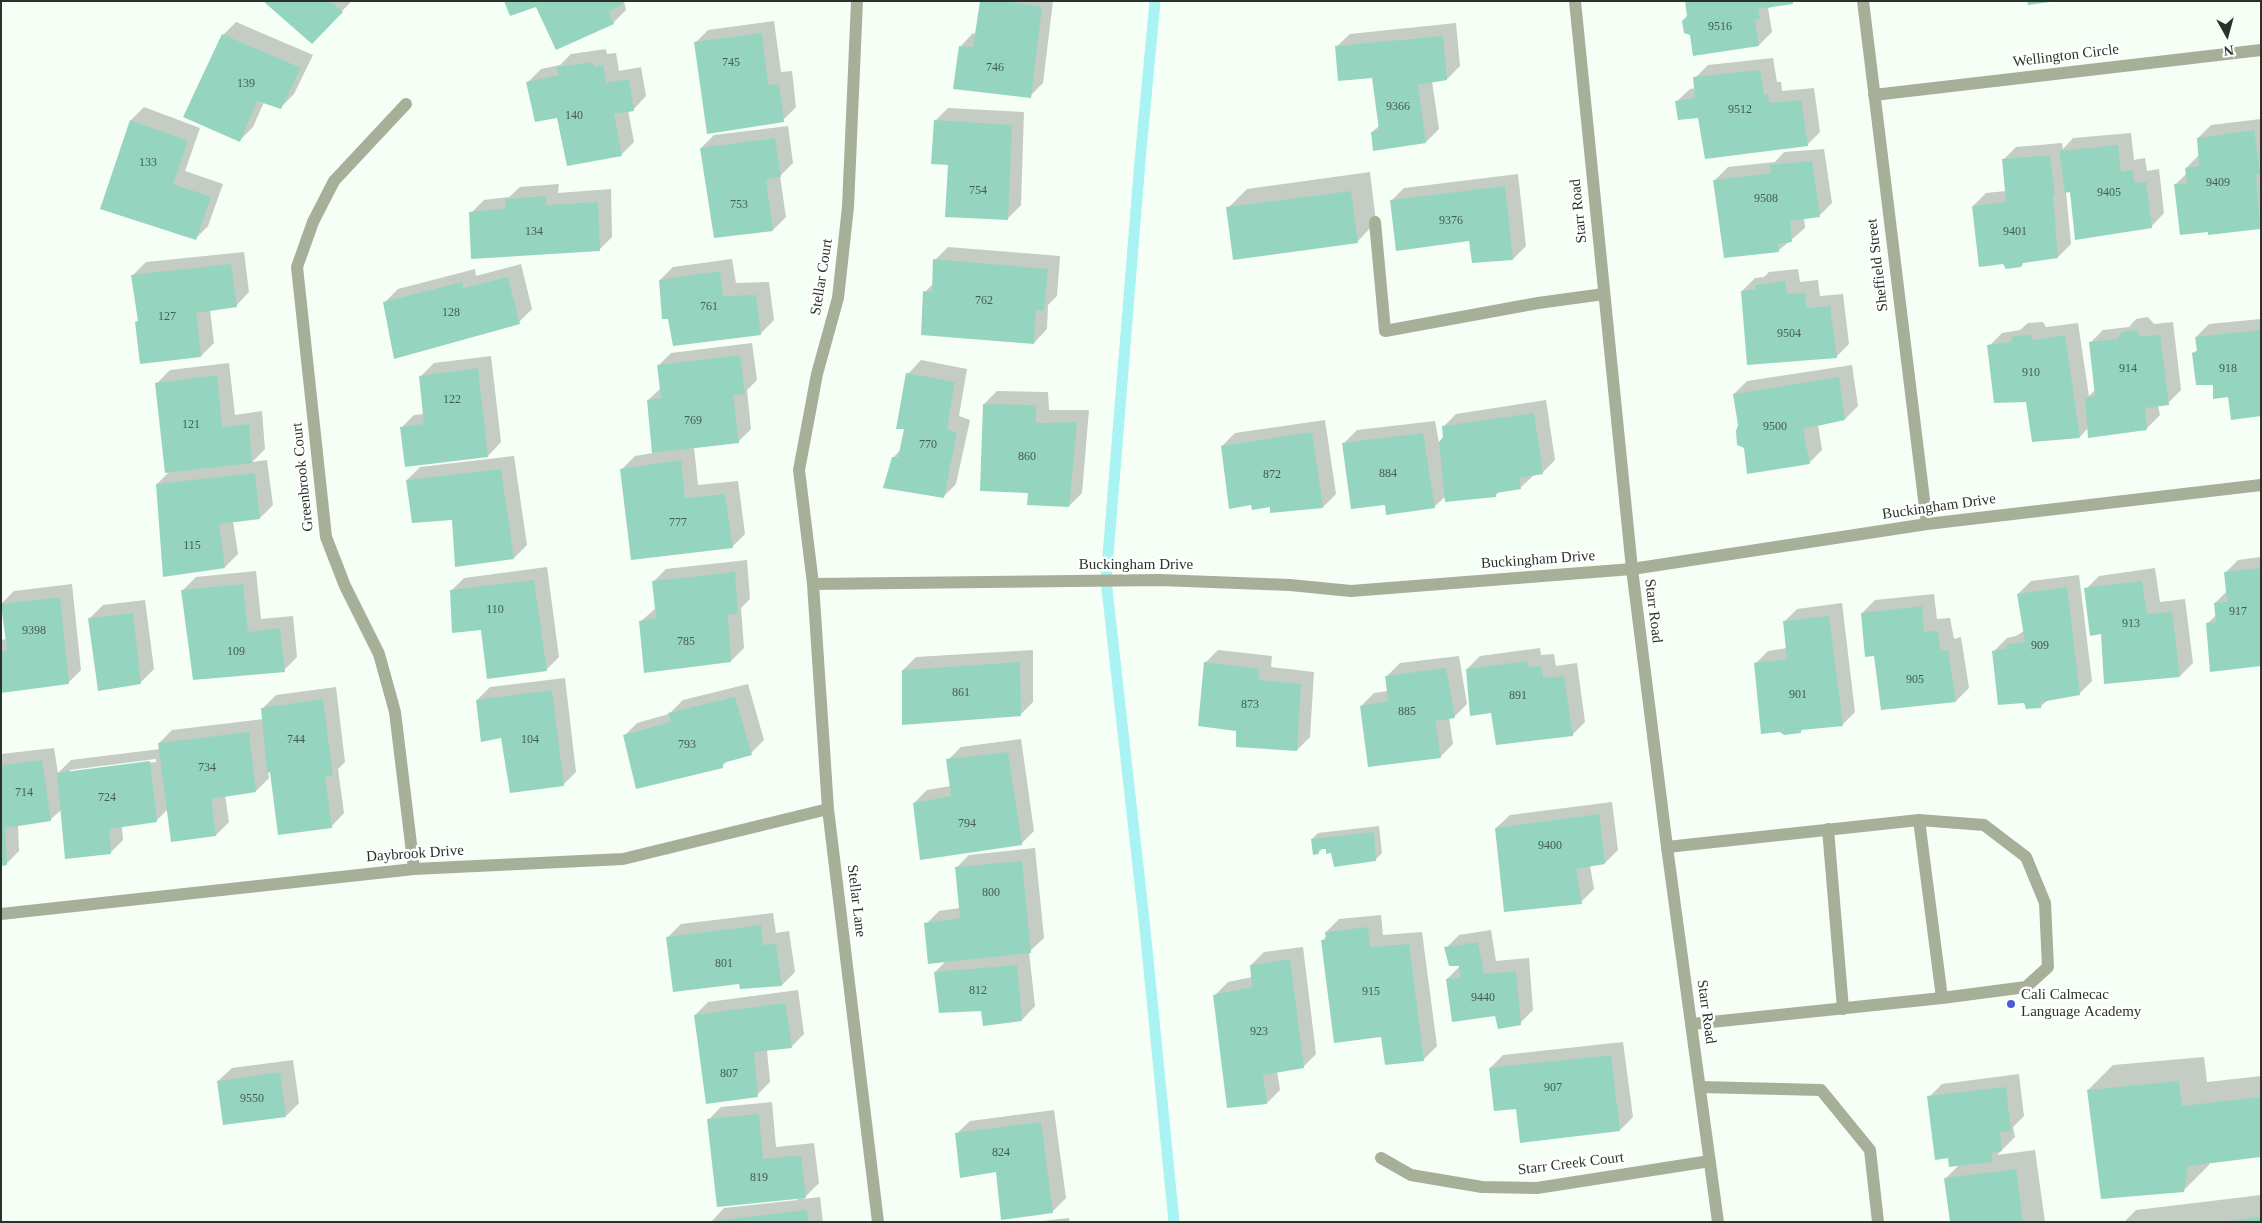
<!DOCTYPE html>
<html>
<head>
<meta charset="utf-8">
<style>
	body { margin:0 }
	#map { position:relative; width:2262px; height:1223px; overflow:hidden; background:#f5fff5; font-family:"Times New Roman",serif }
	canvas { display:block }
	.frame { position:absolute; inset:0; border:2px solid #2a332b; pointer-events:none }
	.north { position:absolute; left:2202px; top:10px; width:50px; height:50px; -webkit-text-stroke:4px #fff; paint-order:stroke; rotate:173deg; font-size:14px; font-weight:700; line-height:20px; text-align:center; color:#2a332b }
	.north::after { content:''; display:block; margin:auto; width:18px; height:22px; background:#2a332b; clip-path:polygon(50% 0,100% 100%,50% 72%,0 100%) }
</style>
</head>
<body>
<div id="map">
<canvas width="2262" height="1223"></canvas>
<div class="frame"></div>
<div class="north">N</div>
</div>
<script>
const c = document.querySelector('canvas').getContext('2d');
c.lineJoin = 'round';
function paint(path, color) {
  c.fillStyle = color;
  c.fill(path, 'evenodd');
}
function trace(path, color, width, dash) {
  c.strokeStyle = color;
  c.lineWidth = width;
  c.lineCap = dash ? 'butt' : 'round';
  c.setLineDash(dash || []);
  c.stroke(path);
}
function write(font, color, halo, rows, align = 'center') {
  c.font = font + ' "Times New Roman",serif';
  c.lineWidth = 5;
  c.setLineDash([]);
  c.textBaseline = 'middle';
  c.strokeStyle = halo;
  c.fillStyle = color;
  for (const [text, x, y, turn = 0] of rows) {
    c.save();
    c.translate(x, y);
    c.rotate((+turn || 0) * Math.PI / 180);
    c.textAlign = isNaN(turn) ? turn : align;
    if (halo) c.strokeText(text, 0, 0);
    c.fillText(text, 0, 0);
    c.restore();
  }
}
const shadow = new Path2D(`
	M264,1H352L311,42Z
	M505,1H624L626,10L613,23L536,5Z
	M981,1H1053L1043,83L1030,96L960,47L973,33L976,34Z
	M1687,1H1794L1768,8L1772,32L1759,45L1694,54Z
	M774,21L781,72L792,71L796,107L783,120L695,43L708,30Z
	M236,22L313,55L294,94L281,107L264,102L253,127L240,140L223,35Z
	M1456,23L1460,66L1447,79L1432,81L1439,129L1426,142L1372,132L1380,125L1373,77L1336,47L1350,34Z
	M606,49L607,54L616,53L619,71L641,67L646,96L633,110H628L634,142L621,155L558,116L528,82L541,69L560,65L571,54Z
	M1773,58L1777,82H1781L1782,91L1814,88L1820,132L1807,145L1699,116L1676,102L1690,89L1696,88L1695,78L1708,65Z
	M144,107L200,128L185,171L223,184L208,226L195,239L102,208L131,120Z
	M948,108L1024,112L1021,205L1008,218L950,164L935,121Z
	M2261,119V227L2260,228L2175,185L2187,173L2186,168L2199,155L2198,138L2211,125Z
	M788,126L793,163L780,176L786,217L773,230L701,148L714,135Z
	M2131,133L2134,160L2145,158L2147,171L2159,169L2164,213L2151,227L2071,191L2066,192L2071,244L2058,257L2025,261L2021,265L1973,206L1986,193L2006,191L2003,160L2016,147L2062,143L2063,149L2073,138Z
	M1824,149L1832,203L1819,216L1804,218L1805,228L1778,251L1715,180L1728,167L1775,162L1784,152Z
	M1370,172L1376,222L1357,242L1228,208L1247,189Z
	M1518,174L1526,246L1513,259L1473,261L1470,240L1391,201L1404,188Z
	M559,184L558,193L611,189L612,237L599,250L471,213L484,200L509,197L520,187Z
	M948,247L1060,256L1057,296L1048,305L1047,329L1034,343L925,292L934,283L935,260Z
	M244,252L249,292L236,306L210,310L214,343L201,356L136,322L139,320L133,275L146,262Z
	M732,259L736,283L769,282L774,320L760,334L660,280L673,267Z
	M521,264L532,309L519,322L385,302L398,289L475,269L476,276Z
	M1798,269L1800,282L1818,280L1820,296L1843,294L1849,344L1836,357L1742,291L1755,278L1764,277L1769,272Z
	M2148,317L2154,324L2173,322L2181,390L2168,403L2158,405L2160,415L2147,428H2088L2080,437L2027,400L1989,346L2002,333L2020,330L2028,323L2043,322L2046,327L2078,323L2089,396L2096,389L2090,343L2103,330L2129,327L2136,319Z
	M2261,319V415L2229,396L2214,383L2194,353L2198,349L2196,337L2209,324Z
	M752,343L757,380L747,390L751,429L738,442L694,447L698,485L738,481L745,534L732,547L622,469L635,456L653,453L648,400L661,388L658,366L671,353Z
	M491,356L501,442L488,456L401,428L414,415L424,414L421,376L434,363Z
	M921,360L967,369L959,416L970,420L956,484L943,497L893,458L901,449L906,428L908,374Z
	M229,363L235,415L262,411L265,449L252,462L267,460L273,505L260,518L233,521L238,554L225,567L157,484L170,471L157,383L170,370Z
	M1852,365L1858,406L1845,419L1818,425L1822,450L1809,463L1745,447L1734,394L1747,381Z
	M997,391L1048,392L1049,410H1089L1082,493L1069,506L1030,492L984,404Z
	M1546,400L1555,460L1542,473L1534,475L1520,488L1500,491L1495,496H1446L1434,507L1387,503L1344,443L1357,430L1435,421L1439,443L1444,437L1443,427L1456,414Z
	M1325,420L1336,494L1323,507L1271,506L1222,446L1235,433Z
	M514,456L527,545L514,558L453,518L407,480L420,467Z
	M2261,557V665L2207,624L2217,614L2215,603L2227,591L2225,573L2238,560Z
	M747,560L750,599L741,608L744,648L731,661L640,622L656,608L653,582L666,569Z
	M547,567L559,657L546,670L482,628L451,591L464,578Z
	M2155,568L2160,602L2185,599L2193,663L2180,676L2102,633L2086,589L2099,576Z
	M256,571L261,619L293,616L297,657L284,670L183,590L196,577Z
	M2079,575L2092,681L2079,694L2048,700L2041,706L1994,651L2007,638L2016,636L2024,631L2018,594L2031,581Z
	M72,584L81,670L68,683L1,692V640L7,639L1,604L14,591Z
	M1934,594L1937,619L1950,618L1954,639L1961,637L1969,688L1956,701L1875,655L1862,613L1875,600Z
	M145,600L154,669L141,682L90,618L103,605Z
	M1842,603L1855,712L1842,725L1804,728L1800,732L1755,664L1768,651L1787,648L1784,622L1797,609Z
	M1540,648L1541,655L1554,654L1556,666L1577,663L1585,722L1572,735L1467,669L1480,656Z
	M1033,650V702L1020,715L903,670L916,657Z
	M1218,650L1272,656L1271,667L1314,672L1310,737L1297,750L1237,730L1205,663Z
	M1459,656L1467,704L1454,717H1449L1453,744L1440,757L1361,706L1374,693L1388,691L1387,676L1400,663Z
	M565,678L576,772L563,785L502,737L477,700L490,687Z
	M748,684L764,740L751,753L729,760L722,766L624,736L637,723L669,714L683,700Z
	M336,687L345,762L338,769L344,813L331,827L271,771H268L269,778L256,791L225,795L229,822L216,835L168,809L156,821L122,826L123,840L110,853L62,809L50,820L18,825L19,851L6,864H1V754L54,748L58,773L71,760L160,749L159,743L172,730L264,719L263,708L276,695ZM156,759V762L70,772V770Z
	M1021,739L1034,831L1021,844L914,803L927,790L951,786L948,760L961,747Z
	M1612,802L1618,850L1605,863L1590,866L1594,889L1581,902L1496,828L1510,815Z
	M1379,826L1382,853L1375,860L1332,851L1327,848H1323L1318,853L1312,839L1318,833Z
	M1035,848L1044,938L1029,952L1035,1006L1022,1020L982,1009L935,972L946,961L926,924L939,911L960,908L956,868L969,855Z
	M773,913L776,933L789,931L795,972L782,985L741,987L740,982L668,937L681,924Z
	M1381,915L1383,935L1422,932L1437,1046L1424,1059L1382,1036L1322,941L1327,936L1326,932L1339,919Z
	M1491,930L1496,961L1529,958L1533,1010L1520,1023L1496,1015L1447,979L1461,965L1446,948L1459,935Z
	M1303,947L1316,1054L1303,1067L1277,1071L1280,1090L1267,1103L1215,995L1228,982L1252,977L1251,965L1264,952Z
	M798,990L804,1034L791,1047L767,1050L770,1082L757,1095L695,1015L708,1002Z
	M1623,1042L1633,1117L1620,1130L1517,1107L1490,1068L1503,1055Z
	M2204,1057L2207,1082L2261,1076V1156L2209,1162V1165L2184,1190L2088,1090L2113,1065Z
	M293,1060L299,1103L286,1116L218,1081L232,1068Z
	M2019,1074L2024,1116L2013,1127L2015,1137L1997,1155L2035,1150L2045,1222H1951L1945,1179L1960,1164L1929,1097L1942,1084Z
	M772,1102L776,1147L814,1143L819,1183L803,1199L820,1197L823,1222H711L724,1208L798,1200L708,1120L721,1107Z
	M1054,1110L1066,1198L1053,1211L1002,1218L997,1171L956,1134L970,1121Z
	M2261,1195V1222H2124L2136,1210Z
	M1069,1218L1070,1222H1033Z`);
const stream = new Path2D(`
	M1155,1L1140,161L1106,580L1145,929L1174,1222`);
const building = new Path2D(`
	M263,1H330L343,12L312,44Z
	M504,1H622L623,4L609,12L614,24L556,50L536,7L510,16Z
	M980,1H1005L1042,7L1031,98L953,89L959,46L973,47Z
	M1685,1H1793V4L1758,9L1760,18L1755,20L1759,46L1693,56L1690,35L1684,33L1682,21L1687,16Z
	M2027,1H2050V2L2028,5Z
	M762,33L768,85L779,84L784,122L707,134L694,42Z
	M222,34L301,68L281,109L257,101L240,142L183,117Z
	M1443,36L1447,80L1418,85L1426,143L1373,151L1371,132L1379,130L1372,78L1338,81L1335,46Z
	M593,62L594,67L603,65L606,83L629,79L634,111L614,114L622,156L567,166L557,118L535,122L526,82L559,75L556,67Z
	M1760,70L1764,95L1768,94L1769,103L1801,100L1808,146L1705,159L1698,118L1678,120L1675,101L1695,98L1693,77Z
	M130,120L188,141L173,184L211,197L196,240L100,209Z
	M934,120L1012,125L1008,220L945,217L948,165L931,164Z
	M2254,130L2260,174L2256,175L2260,229L2208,235V232L2180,235L2174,184L2187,183L2185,168L2199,166L2197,138Z
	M775,138L781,177L766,179L773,231L714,238L700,148Z
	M2118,145L2121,172L2132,170L2135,183L2146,182L2152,228L2075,240L2070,192L2065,193L2059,151Z
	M2050,155L2055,196H2053L2058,258L2023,263L2021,267L2006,269L2003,264L1979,267L1972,206L2006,202L2002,159Z
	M1812,161L1820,217L1790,221L1792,242L1778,244L1779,252L1724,258L1713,180L1771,173L1770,165Z
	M1505,186L1513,260L1472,263L1469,241L1396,251L1390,200Z
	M1351,191L1358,243L1233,260L1226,207Z
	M546,196V205L598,202L600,251L471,259L469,212L506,208L505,199Z
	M933,259L1048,269L1044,311L1036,310L1034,344L921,335L923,291L932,292Z
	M231,264L237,307L196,313L201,357L140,364L135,322L138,321L131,275Z
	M720,271L723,296L756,295L761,335L673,346L668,319H662L659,280Z
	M508,277L520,324L394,359L383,302L462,282L463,288Z
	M1785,281L1787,294L1805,293L1807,308L1830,306L1837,358L1747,365L1741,291L1756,289L1755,285Z
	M2135,330L2141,336L2160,335L2169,405L2145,408L2147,430L2088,438L2085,398L2095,396L2089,342L2117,339L2122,332Z
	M2261,330V416L2231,420L2228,397L2213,399V385H2196L2192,353L2197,351L2195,337Z
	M2030,335L2033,340L2065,335L2080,438L2032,442L2026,402L1994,403L1987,345L2011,342L2013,336Z
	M740,355L745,394L733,395L739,443L652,453L647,400L661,398L657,365Z
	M478,368L488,457L405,467L400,427L424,424L419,376Z
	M906,373L955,382L947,429L957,433L944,498L883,488L892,457L898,458L904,429H896Z
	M217,375L222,427L249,424L252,463L165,473L155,383Z
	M1839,377L1845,420L1803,429L1810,464L1747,474L1744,448L1737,445L1736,431L1738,425L1733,394Z
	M983,404L1036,405V423L1077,422L1069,507L1027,505L1028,493L980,491Z
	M1534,413L1543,474L1519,478L1521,489L1496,493V497L1445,502L1439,442L1443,437L1442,426Z
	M1312,432L1323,508L1270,513V507L1252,510L1251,505L1229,509L1221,446Z
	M1423,433L1435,508L1386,515L1385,505L1351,509L1342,443Z
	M681,460L685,498L725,494L733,548L631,560L620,469Z
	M501,469L514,559L455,567L452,520L412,523L406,480Z
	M255,473L260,519L219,524L225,568L163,577L156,484Z
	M2261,568V666L2210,672L2206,623L2216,622L2214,603L2227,602L2224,572Z
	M735,572L738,613L728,615L731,662L644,673L639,621L656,618L652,581Z
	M534,580L547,671L487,679L481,630L452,633L450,590Z
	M2142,581L2147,614L2172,612L2180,677L2104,684L2101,634L2090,636L2084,588Z
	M243,584L248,632L280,628L285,672L193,680L181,590Z
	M2067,587L2080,695L2041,702V708L2026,709L2024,703L1998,705L1992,651L2007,648V644L2025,642L2017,594Z
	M60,597L69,684L1,693V651L7,650L1,604Z
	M1922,606L1924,632L1937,630L1941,651L1948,650L1956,702L1881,710L1874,656L1865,657L1861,613Z
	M133,613L141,684L98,691L88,618Z
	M1829,616L1843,726L1801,730V733L1784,735L1780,732L1761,734L1754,663L1787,659L1783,621Z
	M1527,661L1528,667L1541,666L1543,678L1564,676L1573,736L1496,745L1491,713L1470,716L1466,669Z
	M1020,662L1021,716L902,725V670Z
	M1204,662L1259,669V680L1301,684L1297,751L1236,747V731L1198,726Z
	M1446,668L1455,718L1435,721L1441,758L1368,767L1360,706L1388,701L1385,676Z
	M552,690L564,786L510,793L501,738L481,742L476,700Z
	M735,697L752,755L723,763V768L636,789L623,735L671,722L668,713Z
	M323,699L333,776L325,777L332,828L278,835L270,772L267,773L261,708Z
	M249,732L256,792L211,799L216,836L171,842L158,743Z
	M1008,752L1022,845L920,860L913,803L951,796L946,759Z
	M42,760L51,821L5,828L7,865L1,866V765Z
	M150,761L157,822L109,829L111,854L65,859L57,773Z
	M1599,814L1605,864L1576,869L1582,904L1504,912L1495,828Z
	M1374,832L1376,861L1334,867L1331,853L1326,854V849H1318L1319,854L1313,855L1311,839Z
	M1022,861L1031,953L928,964L924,923L960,918L955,867Z
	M761,925L763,945L776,944L782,986L740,989L739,984L673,992L666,937Z
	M1368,927L1370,947L1409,944L1424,1061L1385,1065L1381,1037L1334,1043L1321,940H1326L1325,932Z
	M1478,942L1484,974L1516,971L1521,1025L1498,1029L1495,1016L1452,1022L1446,979L1460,977L1459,966H1449L1444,947Z
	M1290,959L1304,1068L1263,1075L1267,1104L1227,1108L1213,995L1252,987L1250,965Z
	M1017,965L1022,1021L983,1026L981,1011L939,1013L934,972Z
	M785,1003L792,1048L754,1052L758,1097L706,1104L694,1015Z
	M1611,1055L1620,1131L1520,1143L1516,1109L1494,1111L1489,1068Z
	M280,1072L286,1117L223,1125L217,1081Z
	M2179,1081L2182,1106L2261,1097V1157L2188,1166L2184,1192L2101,1199L2087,1090Z
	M2006,1087L2011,1131L2000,1132L2002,1151L1992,1153V1162L1949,1167L1948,1158L1935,1160L1927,1096Z
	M759,1114L763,1159L801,1155L806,1198L717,1207L707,1119Z
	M1041,1122L1053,1213L1001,1220L996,1172L960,1178L955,1133Z
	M2016,1169L2023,1222H1950L1944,1178Z
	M807,1210L808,1222H714V1221Z
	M2261,1217V1222H2228V1221Z`);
const lane = new Path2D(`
	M1375,222L1385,331L1538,303L1604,294
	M1919,820L1942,998
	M1828,829L1843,1009
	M1667,847L1919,820L1984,825L2026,857L2045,903L2048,967L2026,987L1942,998L1692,1024
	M1700,1087L1821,1090L1870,1150L1878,1222`);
const street = new Path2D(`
	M857,1L848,207L838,298L817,374L799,470L813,584L828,809L878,1222
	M1575,1L1632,569L1667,847L1718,1222
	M1863,1L1927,524
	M1874,95L2261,50
	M406,104L334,181L313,222L297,267L326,537L345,586L379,654L395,712L414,869
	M813,584L1160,580L1290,585L1351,591L1632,569L1927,524L2261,485
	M1,914L414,869L623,859L828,809
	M1381,1158L1411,1175L1482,1187L1537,1188L1710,1161`);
const markers = [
	[2011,1004,5,"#4c5cd1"]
];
const numberNames = [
	["9516",1720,27],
	["745",731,63],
	["746",995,68],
	["139",246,84],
	["9366",1398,107],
	["9512",1740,110],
	["140",574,116],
	["133",148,163],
	["9409",2218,183],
	["754",978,191],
	["9405",2109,193],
	["9508",1766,199],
	["753",739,205],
	["9376",1451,221],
	["134",534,232],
	["9401",2015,232],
	["762",984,301],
	["761",709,307],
	["128",451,313],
	["127",167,317],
	["9504",1789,334],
	["914",2128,369],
	["918",2228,369],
	["910",2031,373],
	["122",452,400],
	["769",693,421],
	["121",191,425],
	["9500",1775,427],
	["770",928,445],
	["860",1027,457],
	["884",1388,474],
	["872",1272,475],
	["777",678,523],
	["115",192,546],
	["110",495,610],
	["917",2238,612],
	["913",2131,624],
	["9398",34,631],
	["785",686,642],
	["909",2040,646],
	["109",236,652],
	["905",1915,680],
	["861",961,693],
	["901",1798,695],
	["891",1518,696],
	["873",1250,705],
	["885",1407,712],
	["744",296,740],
	["104",530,740],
	["793",687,745],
	["734",207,768],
	["714",24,793],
	["724",107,798],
	["794",967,824],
	["9400",1550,846],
	["800",991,893],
	["801",724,964],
	["812",978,991],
	["915",1371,992],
	["9440",1483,998],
	["923",1259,1032],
	["807",729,1074],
	["907",1553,1088],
	["9550",252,1099],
	["824",1001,1153],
	["819",759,1178]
];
const streetNames = [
	["Wellington Circle",2066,56,-7],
	["Starr Road",1579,211,-96],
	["Sheffield Street",1878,265,-97],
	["Stellar Court",822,277,-81],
	["Greenbrook Court",303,477,-96],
	["Buckingham Drive",1939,507,-8],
	["Buckingham Drive",1538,560,-4],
	["Buckingham Drive",1136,565],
	["Starr Road",1653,611,83],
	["Daybrook Drive",415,854,-4],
	["Stellar Lane",856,901,83],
	["Starr Road",1706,1012,82],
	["Starr Creek Court",1571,1164,-7]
];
const poiNames = [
	["Cali Calmecac",2021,995],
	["Language Academy",2021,1012]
];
paint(shadow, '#0003');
trace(stream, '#aaf3f4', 11);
paint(building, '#95d5bf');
trace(lane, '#a8af99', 12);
trace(street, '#a8af99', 12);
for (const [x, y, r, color] of markers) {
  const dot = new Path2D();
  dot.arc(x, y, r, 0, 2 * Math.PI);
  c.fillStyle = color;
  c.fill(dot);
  trace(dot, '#fff', 2);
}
write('12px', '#455c50', null, numberNames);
write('15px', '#2a332b', '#fff', streetNames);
write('15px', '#2a332b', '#fff', poiNames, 'left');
</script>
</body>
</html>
